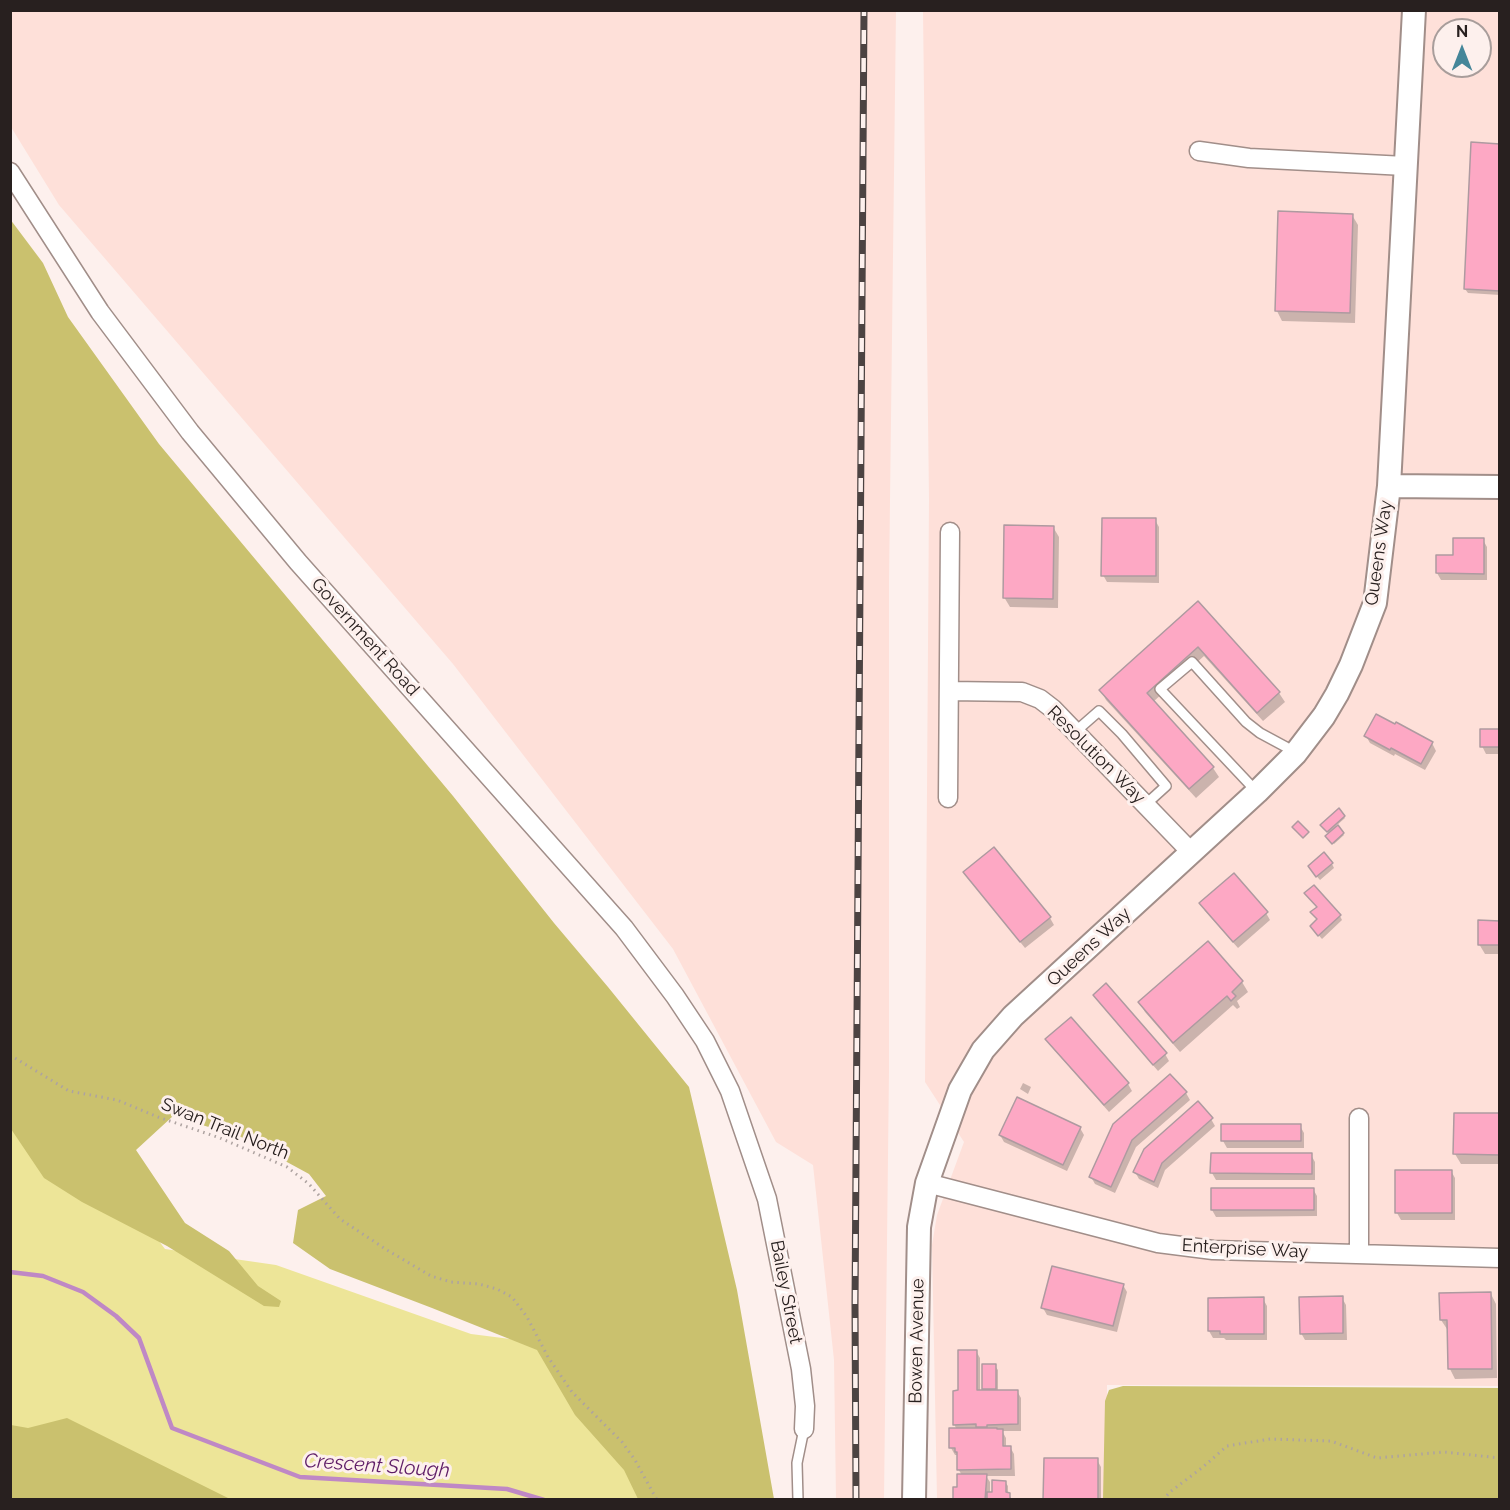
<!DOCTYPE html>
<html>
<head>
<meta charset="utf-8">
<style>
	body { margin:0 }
	#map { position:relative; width:1510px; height:1510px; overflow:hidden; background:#fdf0ed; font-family:Raleway,sans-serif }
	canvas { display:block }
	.frame { position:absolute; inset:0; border:12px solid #28201f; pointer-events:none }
	.north { position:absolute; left:1432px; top:18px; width:60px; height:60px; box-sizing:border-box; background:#fdf0ed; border:2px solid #a89d9b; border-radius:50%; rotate:0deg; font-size:16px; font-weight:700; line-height:24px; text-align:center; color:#28201f }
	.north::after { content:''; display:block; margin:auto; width:21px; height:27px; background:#458699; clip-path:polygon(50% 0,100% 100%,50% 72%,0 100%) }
</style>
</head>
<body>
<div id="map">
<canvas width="1510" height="1510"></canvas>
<div class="frame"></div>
<div class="north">N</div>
</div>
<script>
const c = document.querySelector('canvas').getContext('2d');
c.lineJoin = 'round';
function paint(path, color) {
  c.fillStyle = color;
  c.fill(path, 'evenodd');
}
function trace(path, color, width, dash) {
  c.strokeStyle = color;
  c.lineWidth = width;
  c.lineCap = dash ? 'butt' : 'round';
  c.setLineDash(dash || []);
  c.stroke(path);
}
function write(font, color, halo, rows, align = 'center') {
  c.font = font + ' Raleway,sans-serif';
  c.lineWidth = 6;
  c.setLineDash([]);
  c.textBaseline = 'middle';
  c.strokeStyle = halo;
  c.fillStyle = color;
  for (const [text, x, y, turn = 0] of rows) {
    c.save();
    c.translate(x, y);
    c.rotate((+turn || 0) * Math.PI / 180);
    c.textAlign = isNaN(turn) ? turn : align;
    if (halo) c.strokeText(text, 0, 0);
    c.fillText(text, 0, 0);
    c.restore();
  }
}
const built = new Path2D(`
	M11,10L896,11L889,582V1071L884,1499H836L834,1360L813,1165L776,1142L673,949L453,664L59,205L11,127Z
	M923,11H1499V1386L1107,1385V1499H937L932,1245L937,1215L964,1142L925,1082L929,499ZM1444,30H1480V66H1444Z`);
const green = new Path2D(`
	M10,1119L156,1237L165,1249L276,1265L471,1334L542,1343L661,1499H11Z`);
const forest = new Path2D(`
	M10,219L43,263L68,317L159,444L453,796L554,923L608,987L689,1087L737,1290L774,1499H638L624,1470L575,1415L537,1350L432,1308L330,1269L293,1243L298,1210L326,1196L309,1174L241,1137L173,1116L136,1150L185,1223L229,1251L258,1286L281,1301L279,1307L264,1306L167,1246L82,1202L44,1178L11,1129Z
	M1123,1386L1499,1388V1499H1103L1105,1401L1109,1390Z
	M67,1418L230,1499H11V1425L28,1428Z`);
const shadow = new Path2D(`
	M1500,145V295L1468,293L1465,289Z
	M1352,215L1358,225L1355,323L1282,321L1277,311Z
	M1155,520L1159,527V583L1107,582L1103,575Z
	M1053,527L1059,537L1058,608L1010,607L1004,597Z
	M1483,540L1487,547V580H1441L1437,573L1454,557Z
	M1197,603L1279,693L1285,702L1263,721L1204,656L1153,702L1213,768L1219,777L1196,798L1106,700L1101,690Z
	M1500,731V754H1486L1482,746Z
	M1366,736L1432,743L1436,751L1425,770L1395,754L1394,756L1370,743Z
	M1339,810L1345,818L1336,826L1344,835L1334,844L1327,836L1329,834L1322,825Z
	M993,849L1050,918L1054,925L1025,948L969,879L965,872Z
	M1332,864L1334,868L1320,880L1312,871Z
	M1201,904L1266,913L1270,920L1238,948L1205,911Z
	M1312,913L1340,916L1342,920L1322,939L1314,930L1318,920Z
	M1500,922V954H1485L1479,944Z
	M1208,943L1242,982L1248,992L1237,1001L1240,1007L1237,1009L1233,1005L1180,1052L1145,1012L1140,1003Z
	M1095,995L1165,1054L1169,1061L1158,1071L1099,1002Z
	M1071,1019L1128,1084L1132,1091L1109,1112L1051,1046L1047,1039Z
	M1170,1076L1186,1093L1190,1100L1136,1147L1115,1193L1095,1184L1091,1177Z
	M1023,1083L1031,1087L1028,1094L1020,1089Z
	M1500,1115V1164H1461L1455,1154Z
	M1211,1119L1215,1126L1165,1170L1158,1188L1139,1179L1135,1172Z
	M1300,1126L1304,1133V1148H1227L1223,1141Z
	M1080,1128L1084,1135L1067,1171L1004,1142L1000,1135Z
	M1311,1155L1315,1162V1180H1216L1212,1173Z
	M1451,1171L1455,1178V1220H1401L1397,1213Z
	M1313,1189L1317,1196V1216L1216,1217L1212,1210Z
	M1123,1285L1127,1292L1117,1332L1047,1315L1043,1308Z
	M1491,1294L1496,1304L1497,1378L1455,1379L1450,1369L1449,1329H1447L1441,1320Z
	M1342,1298L1346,1305L1347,1340H1305L1301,1333Z
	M1263,1299L1267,1306V1340H1226L1224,1338H1213L1209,1331Z
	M976,1351L980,1358V1391H985L983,1389L995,1366L998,1370V1391H1017L1021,1398V1431H1002L1006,1438V1448L1010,1447L1014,1454L1015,1476H986L990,1482V1493L1005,1482L1008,1486V1494H1009L1012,1500H954L962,1475L958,1469V1455H955L951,1448L957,1430L954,1424L960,1392Z
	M1097,1460L1101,1467V1500H1045Z`);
const stream = new Path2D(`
	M10,1272L43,1276L83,1292L116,1316L139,1338L172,1428L300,1477L507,1489L544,1500`);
const building = new Path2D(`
	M1471,142L1500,144V291L1464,289Z
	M1278,211L1353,214L1350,313L1275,311Z
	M1102,518H1156V576H1101Z
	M1004,525L1054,526L1053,599L1003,598Z
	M1453,538H1484V574L1436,573V555H1453Z
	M1198,601L1280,692L1257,713L1198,647L1147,693L1214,767L1189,789L1099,690Z
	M1376,714L1395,724L1396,722L1433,742L1421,764L1391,748L1390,750L1364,736Z
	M1480,729H1500V747H1480Z
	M1339,808L1345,816L1327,832L1320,825Z
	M1298,821L1309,832L1303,838L1292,827Z
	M1338,825L1344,833L1332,844L1325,836Z
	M994,847L1051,917L1020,942L963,872Z
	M1324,852L1333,863L1316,877L1308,866Z
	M1234,873L1268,912L1233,942L1199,903Z
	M1314,885L1341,915L1318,936L1310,926L1317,919L1310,912L1317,907L1304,893Z
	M1478,920L1500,921V945H1478Z
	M1208,941L1243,981L1232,992L1236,996L1231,1001L1227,996L1173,1043L1138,1002Z
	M1106,983L1167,1053L1153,1065L1093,995Z
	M1071,1017L1129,1083L1104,1105L1045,1039Z
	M1170,1074L1187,1092L1132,1140L1111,1187L1089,1177L1113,1124Z
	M1017,1097L1081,1127L1063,1165L999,1135Z
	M1198,1101L1213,1118L1162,1163L1154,1182L1133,1172L1144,1149Z
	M1454,1113H1500V1155L1453,1154Z
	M1221,1124H1301V1141H1221Z
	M1211,1153H1312V1174L1210,1173Z
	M1395,1170H1452V1213H1395Z
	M1211,1188H1314V1210H1211Z
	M1052,1266L1124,1284L1113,1326L1041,1308Z
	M1491,1292L1492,1369H1448L1447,1320H1440L1439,1293Z
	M1343,1296V1333L1300,1334L1299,1297Z
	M1264,1297V1334H1220V1331H1208V1298Z
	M958,1350H977V1390H1018V1424L987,1425V1427H976V1424L953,1425V1391L958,1390Z
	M982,1364H996V1389H982Z
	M949,1428H997V1429H1003V1446H1011V1469L957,1470V1452H955V1448H949Z
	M1044,1458H1098V1500H1043Z
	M957,1474H987L985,1500H953V1487H957Z
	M992,1480L1006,1481V1492L1010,1493V1499L1012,1500H987V1492H992Z`);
const path = new Path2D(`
	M10,1055L69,1091L117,1100L158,1117L220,1138L287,1167L309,1184L340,1219L387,1250L431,1276L451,1282L479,1284L497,1289L512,1297L527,1317L548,1357L572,1392L622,1442L635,1460L657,1500
	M1163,1500L1170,1492L1203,1467L1227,1446L1270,1439L1331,1441L1377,1458L1444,1452L1500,1458`);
const service = new Path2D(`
	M1075,732L1099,711L1122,734L1166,786L1145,805
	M1256,791L1160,689L1192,662L1246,722L1260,733L1286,747L1295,754
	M798,1500L797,1463L804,1429`);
const minor = new Path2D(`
	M1199,151L1249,158L1405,166
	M10,172L100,312L190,432L298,562L624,928L675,996L705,1041L730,1091L767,1199L801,1369L805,1406L804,1429
	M949,691L1022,692L1040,699L1053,709L1191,852
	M948,798L950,532
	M927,1183L1158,1243L1213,1250L1500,1258
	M1359,1254V1118`);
const tertiary = new Path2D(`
	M1389,486L1500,487
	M914,1500L919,1227L927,1183L960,1090L983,1050L1013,1016L1257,792L1295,754L1324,716L1337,694L1351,665L1375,603L1389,486L1414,10`);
const rail = new Path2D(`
	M856,1500L855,1304L864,10`);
const streetNames = [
	["Queens Way",1379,553,-82],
	["Government Road",365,637,48],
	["Resolution Way",1096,755,45],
	["Queens Way",1089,947,-43],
	["Swan Trail North",225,1129,22],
	["Enterprise Way",1245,1249,3],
	["Bailey Street",786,1292,79],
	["Bowen Avenue",917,1341,-89]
];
const waterNames = [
	["Crescent Slough",377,1466,4]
];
paint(built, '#fee0d9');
paint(green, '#ede598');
paint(forest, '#cac16e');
paint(shadow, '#0003');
trace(stream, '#bf88c5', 4.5);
paint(building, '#fda8c4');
trace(building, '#ae9aa0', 1.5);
trace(service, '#a18e89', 12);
trace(minor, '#a18e89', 21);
trace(tertiary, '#a18e89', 26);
trace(path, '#aea3a1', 3, [1.5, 4.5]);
trace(service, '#fff', 9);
trace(minor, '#fff', 18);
trace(tertiary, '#fff', 22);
trace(rail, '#4c4342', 7);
trace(rail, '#fdf0ed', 4.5, [14]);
write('18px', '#28201f', '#fdf0ed', streetNames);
write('italic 20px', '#5f1d67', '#fdf0ed', waterNames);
</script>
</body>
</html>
